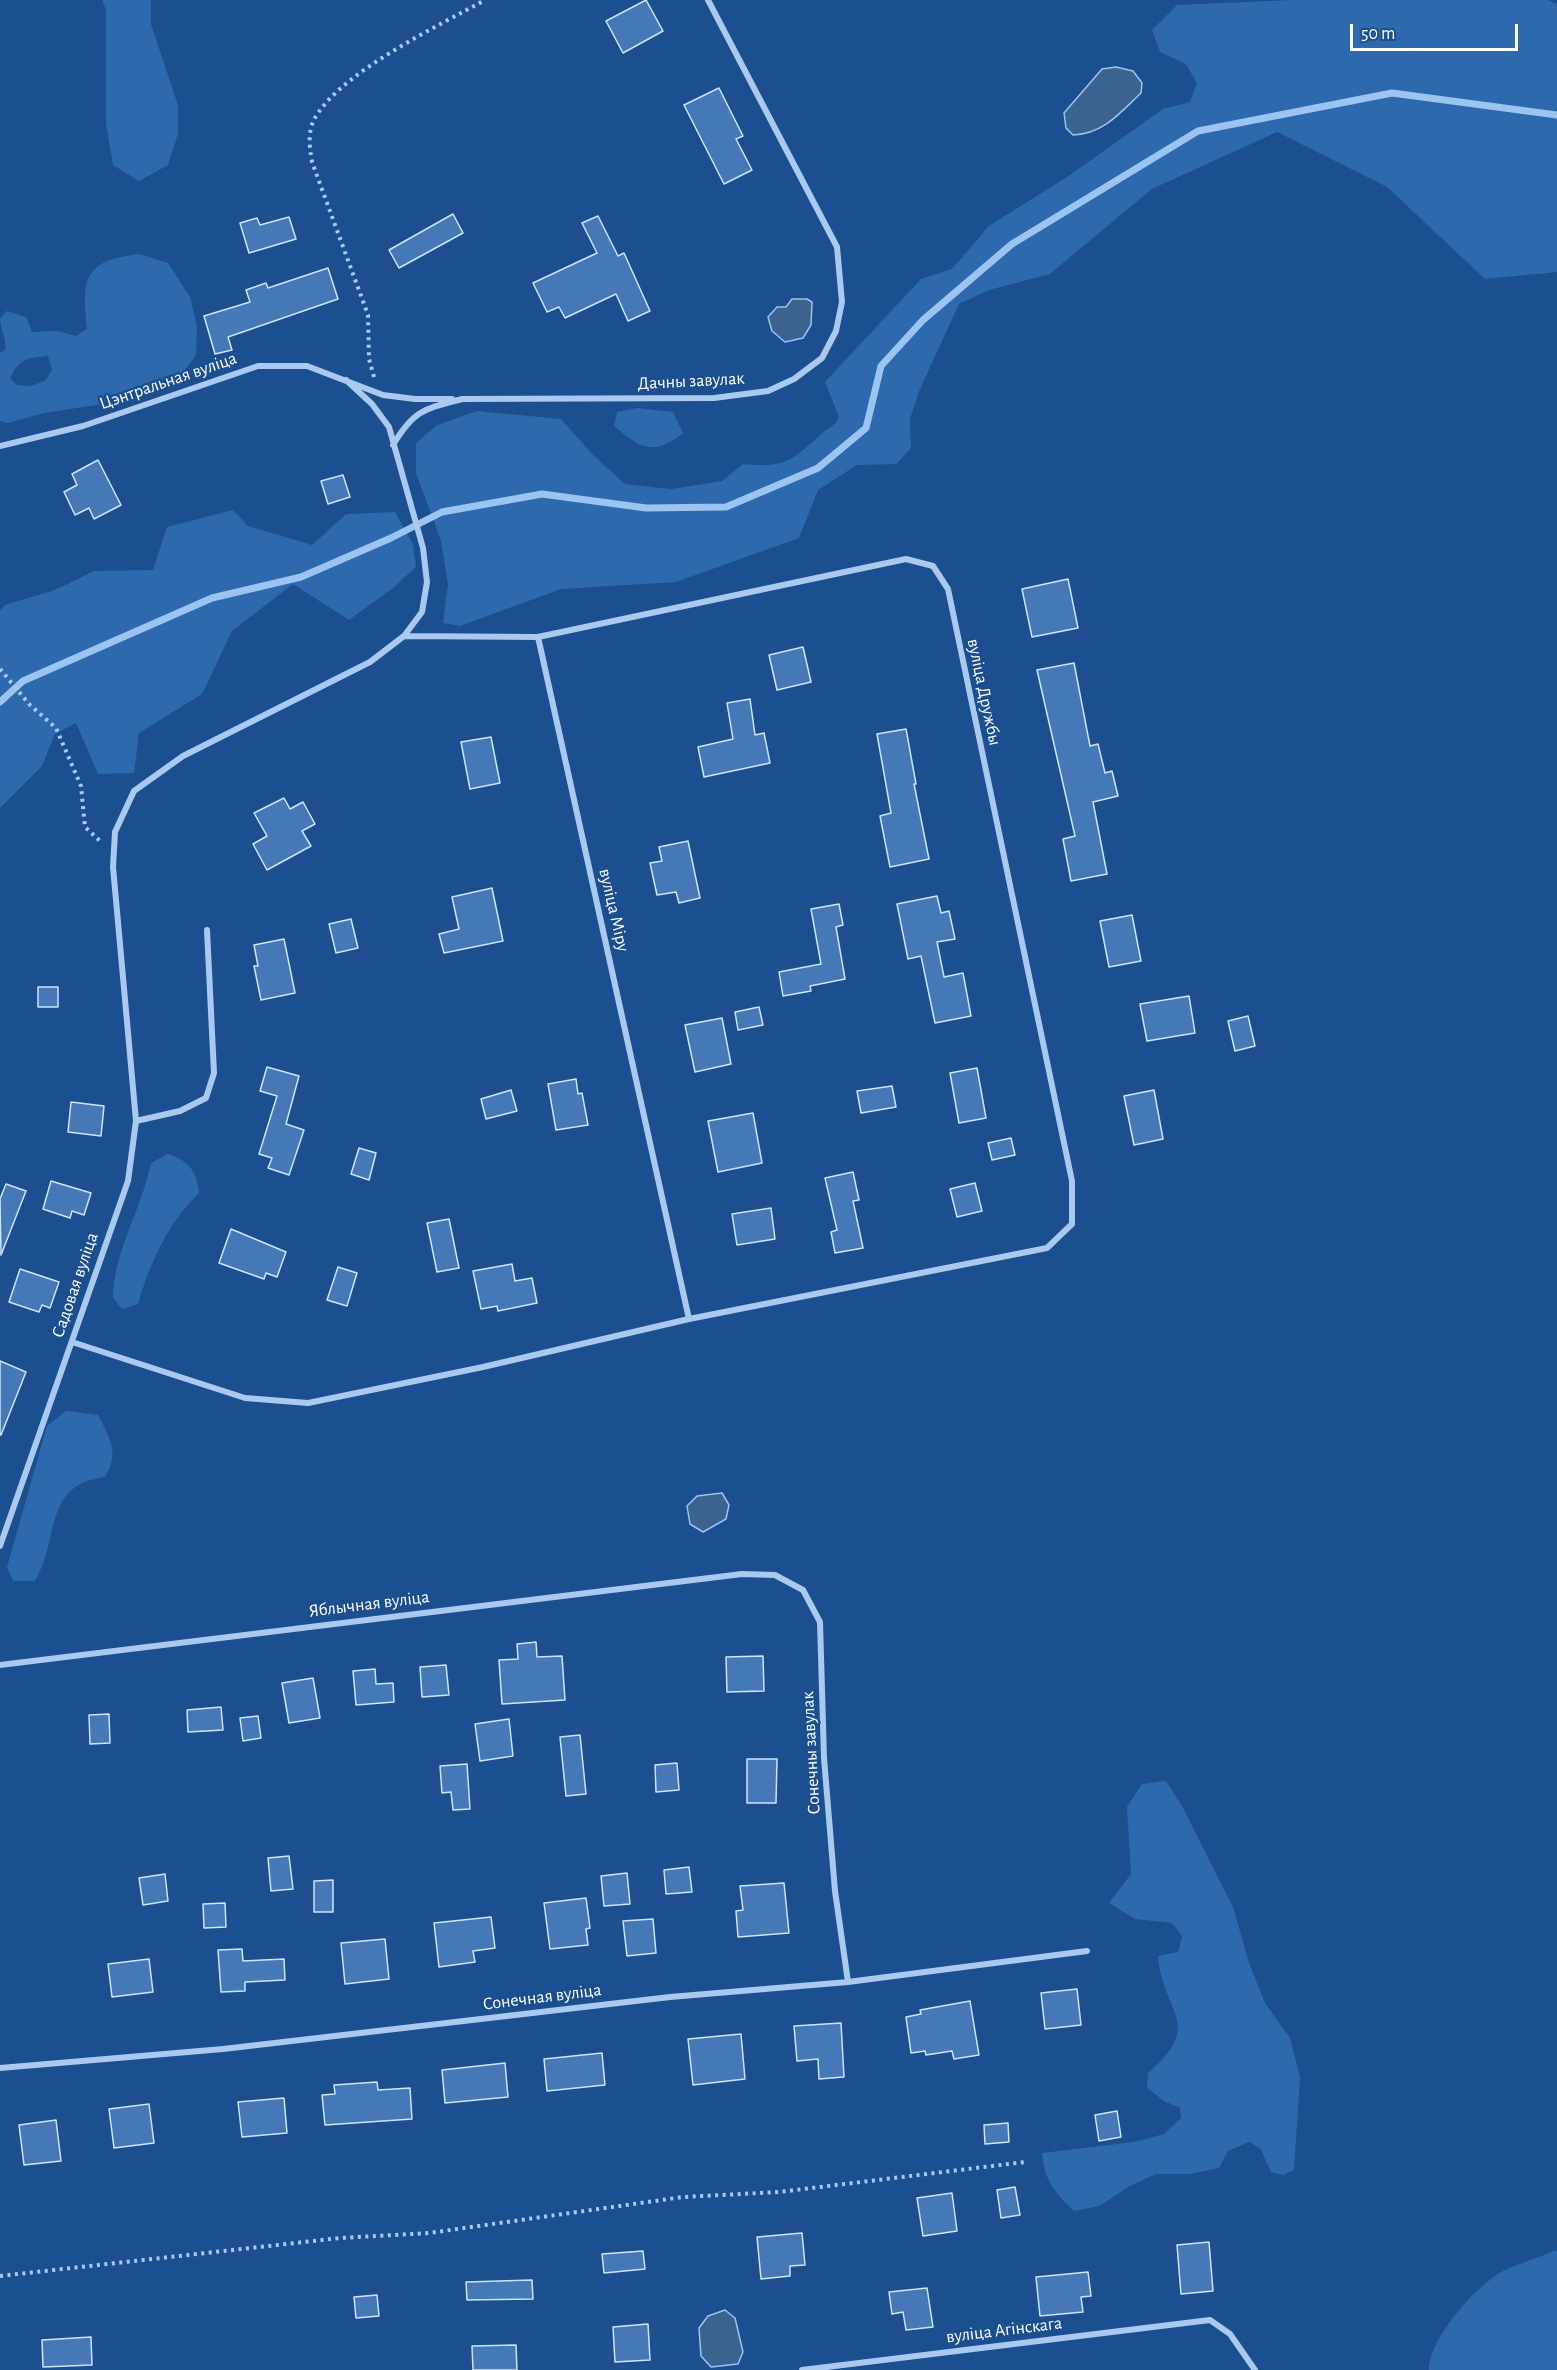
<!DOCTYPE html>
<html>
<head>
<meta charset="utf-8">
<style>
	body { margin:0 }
	#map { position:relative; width:1557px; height:2370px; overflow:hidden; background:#1b4f8f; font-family:"Alegreya Sans",sans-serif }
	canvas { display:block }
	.scale { position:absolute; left:1350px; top:24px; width:168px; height:27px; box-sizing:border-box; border:3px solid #fff; border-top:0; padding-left:8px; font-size:18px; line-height:21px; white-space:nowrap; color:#fff; -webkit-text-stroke:4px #1b4f8f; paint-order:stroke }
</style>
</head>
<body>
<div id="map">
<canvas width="1557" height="2370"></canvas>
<div class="scale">50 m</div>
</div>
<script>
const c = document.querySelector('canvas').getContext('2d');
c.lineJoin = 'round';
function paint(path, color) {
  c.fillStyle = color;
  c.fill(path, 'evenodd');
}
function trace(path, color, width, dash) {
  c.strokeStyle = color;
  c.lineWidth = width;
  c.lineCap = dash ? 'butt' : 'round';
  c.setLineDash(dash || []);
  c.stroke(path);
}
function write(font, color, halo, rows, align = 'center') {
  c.font = font + ' "Alegreya Sans",sans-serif';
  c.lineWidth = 5;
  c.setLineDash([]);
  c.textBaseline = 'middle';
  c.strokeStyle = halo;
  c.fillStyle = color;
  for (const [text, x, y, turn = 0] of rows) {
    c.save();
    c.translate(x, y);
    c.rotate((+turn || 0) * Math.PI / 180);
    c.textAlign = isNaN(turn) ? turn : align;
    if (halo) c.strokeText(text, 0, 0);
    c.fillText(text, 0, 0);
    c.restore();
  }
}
const green = new Path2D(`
	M102,0H151V24L178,105V134L168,165L139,181L113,165L106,123V10Z
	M1292,0H1548L1557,4V272L1485,279L1387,187L1277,132L1152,189L1050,274L989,290L959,304L920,389L910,419L911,448L896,464L857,465L818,490L799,538L676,582L561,589L460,626L443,623L448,584L441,541L416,473V443L437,425L477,411L561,419L593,455L625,484L671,489L722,481L743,464C783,468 790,462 819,436C827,428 835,427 839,417L825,382L921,279L952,269L989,226L1070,175L1163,109L1190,102L1197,83L1186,64L1160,52L1152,30L1177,5Z
	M139,254L168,263L190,297L197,327L196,355L179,378L152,390L103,404L44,413L8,423L0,421V353L5,350C7,337 0,331 0,318L7,311L26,317L32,332L58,331L76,336L87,329C82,278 83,261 139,254ZM48,356L52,370L45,381L30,386L17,385L10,378C20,358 27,358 48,356Z
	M637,408L673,412L683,433C653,457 640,448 614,426L617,412Z
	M233,510L248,526L312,545L346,514L395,512L413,544L416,567L393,588L349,620L293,584L232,631L202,694L139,733L134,773L98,774L76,723L55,734L42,766L0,808V611L5,605L55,590L94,571L153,570L167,527Z
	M168,1154C189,1161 197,1171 199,1193C168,1223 150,1263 138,1304L122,1309L113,1298C113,1253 142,1208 151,1163Z
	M66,1411L98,1415C110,1438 120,1453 105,1477C42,1484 60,1541 35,1581H13L7,1567L47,1426Z
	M1166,1781L1182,1806L1233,1907L1249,1963L1265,2003L1290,2038L1300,2077L1294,2170L1283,2175L1271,2172L1260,2148L1249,2142L1228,2151L1219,2168L1190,2174H1156L1130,2186L1099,2206L1074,2211C1055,2193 1044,2180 1042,2153L1134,2142L1164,2134L1181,2118L1180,2108L1164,2101L1147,2088L1148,2073C1206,2024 1162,2012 1158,1956L1178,1952L1182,1936L1172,1923L1135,1919L1109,1903L1131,1874L1127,1807L1142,1784Z
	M1557,2250V2370H1429C1429,2338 1475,2288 1501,2272C1518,2263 1539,2258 1557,2250Z`);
const water = new Path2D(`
	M1116,67L1133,71L1142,83L1141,93C1120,113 1103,134 1073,135L1066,128L1064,113L1102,69Z
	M792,299H807L812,302L811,325L803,338L785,342L772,331L768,317L777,307H786Z
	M722,1493L729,1505L726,1519L703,1532L690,1524L687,1506L697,1496Z
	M725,2310L735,2318L743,2352L738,2364L711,2367L701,2356L699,2328L708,2316Z`);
const stream = new Path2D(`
	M0,702L23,681L212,598L301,577L391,538L442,512L542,494L646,508L726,507L818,468L866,428L881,366L923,320L1012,244L1198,131L1392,93L1557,115`);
const building = new Path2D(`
	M646,0L663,31L623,53L606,21Z
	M719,88L743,136L736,139L752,170L724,184L684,105Z
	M453,214L463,233L399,268L389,250Z
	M598,216L618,256L624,253L650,311L628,321L616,294L565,318L559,307L547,312L533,283L597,253L582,223Z
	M289,217L296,239L249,253L240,223L257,218L260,225Z
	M328,268L338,299L228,337L232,350L215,354L204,316L250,302L246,290L266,283L268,288Z
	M98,460L121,505L94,519L89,508L75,515L64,492L77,485L72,474Z
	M343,475L350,497L328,504L321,481Z
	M1068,579L1078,628L1032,637L1022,589Z
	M803,647L811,682L777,690L769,655Z
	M1074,663L1090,746L1098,744L1105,773L1112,771L1118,796L1093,802L1107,874L1071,881L1063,839L1075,836L1037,670Z
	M750,699L755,735L764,733L770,763L704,777L698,747L733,739L727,703Z
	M906,729L916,784H914L929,859L890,867L880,816L891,813L877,734Z
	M491,737L500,783L470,789L461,742Z
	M284,798L290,809L303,802L315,824L302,831L311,846L267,870L253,844L267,836L254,813Z
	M688,841L700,898L679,903L676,892L657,895L650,863L662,861L659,847Z
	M492,888L503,941L444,953L439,934L459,929L452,897Z
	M937,896L941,913L949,911L955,939L937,942L944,977L963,973L971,1016L935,1023L921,956L908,959L897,904Z
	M839,904L843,925L836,927L845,979L810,986L811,991L783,996L779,972L821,964L811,909Z
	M1132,915L1141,961L1109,967L1100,921Z
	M351,919L358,948L336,953L329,924Z
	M284,939L295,993L261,1000L254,966H258L254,945Z
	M38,987H58V1007H38Z
	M1189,996L1195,1033L1147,1041L1140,1004Z
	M759,1007L763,1025L738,1030L735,1012Z
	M1248,1016L1255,1046L1235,1051L1228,1021Z
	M722,1018L731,1064L695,1072L685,1025Z
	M267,1067L299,1076L286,1124L304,1130L289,1175L268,1168L272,1158L259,1154L277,1096L260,1091Z
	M977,1068L986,1118L959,1123L950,1073Z
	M576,1079L578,1094L582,1093L588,1125L556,1130L548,1084Z
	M892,1086L896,1107L861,1113L857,1091Z
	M511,1090L517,1111L486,1119L481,1099Z
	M1154,1090L1163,1139L1134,1145L1124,1096Z
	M71,1102L104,1106L101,1136L68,1132Z
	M753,1113L762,1163L718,1172L708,1121Z
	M1011,1138L1015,1155L992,1160L988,1143Z
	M359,1148L376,1153L369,1180L351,1174Z
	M853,1172L859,1200L853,1201L863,1248L835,1253L831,1232L837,1230L825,1178Z
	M51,1181L91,1193L84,1215L72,1211L70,1218L43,1209Z
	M975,1183L982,1211L957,1217L950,1189Z
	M6,1184L26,1191L1,1255L0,1199Z
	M771,1208L775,1239L737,1245L732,1214Z
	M449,1219L459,1268L437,1272L427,1223Z
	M231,1229L286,1252L277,1277L266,1273L264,1279L219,1263Z
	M512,1264L515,1281L532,1278L537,1303L498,1311L497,1306L481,1309L473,1271Z
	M338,1267L357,1273L347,1306L327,1300Z
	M20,1269L59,1282L50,1308L42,1305L39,1312L9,1302Z
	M0,1361L26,1372L1,1435H0Z
	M536,1642L537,1657L562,1656L565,1700L502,1704L499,1660L518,1659L517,1644Z
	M763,1656L764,1691L727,1692L726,1657Z
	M446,1665L449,1695L422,1697L420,1667Z
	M375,1669L376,1684L393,1683L394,1702L356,1705L353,1671Z
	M313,1678L320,1718L289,1723L282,1683Z
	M221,1707L223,1730L188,1732L187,1710Z
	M109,1714L110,1743L90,1744L89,1715Z
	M258,1716L261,1738L243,1741L240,1718Z
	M509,1719L513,1756L480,1761L475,1724Z
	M580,1735L586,1794L566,1796L560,1737Z
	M747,1759H777L776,1803H747Z
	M677,1763L679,1790L656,1792L655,1765Z
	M467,1764L470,1809L453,1810L451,1792L442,1793L440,1766Z
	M289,1856L293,1889L271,1891L268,1858Z
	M689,1867L692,1892L666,1894L664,1870Z
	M627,1873L630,1904L604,1906L601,1876Z
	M165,1874L168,1901L143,1905L139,1878Z
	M333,1880V1912H314V1881Z
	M784,1883L789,1933L738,1937L736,1911L743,1910L740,1886Z
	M586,1898L590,1928L586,1929L588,1945L550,1949L544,1903Z
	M225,1903L226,1927L204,1928L203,1904Z
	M491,1917L495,1948L473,1951L475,1962L439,1967L434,1923Z
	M653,1919L656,1953L627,1956L623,1921Z
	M385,1939L389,1979L345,1984L341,1943Z
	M242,1949L243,1961L284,1959L285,1980L245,1982V1991L221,1992L218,1950Z
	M149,1959L153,1992L112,1997L108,1964Z
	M1077,1989L1081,2025L1045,2029L1041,1993Z
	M970,2001L979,2055L954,2059L952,2051L926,2055L925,2051L911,2053L906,2017L921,2014L920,2010Z
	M841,2023L844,2077L819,2079L818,2059L797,2061L794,2026Z
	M741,2034L745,2079L693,2085L688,2039Z
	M602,2053L605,2085L547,2091L544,2059Z
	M505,2063L508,2097L445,2103L442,2070Z
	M377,2082L378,2090L410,2088L412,2119L325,2125L322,2095L335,2094L334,2085Z
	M284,2098L287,2133L242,2137L238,2102Z
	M149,2104L154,2143L114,2148L109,2109Z
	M1117,2111L1121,2137L1099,2141L1095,2115Z
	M56,2120L61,2161L24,2165L19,2125Z
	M1008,2123L1009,2142L985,2144L984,2125Z
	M1015,2187L1020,2215L1001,2218L997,2190Z
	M952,2193L957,2231L923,2236L917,2198Z
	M802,2233L805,2265L790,2266V2276L761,2279L757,2237Z
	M1209,2242L1213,2291L1181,2294L1177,2245Z
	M643,2251L645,2269L604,2273L602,2254Z
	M1088,2272L1091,2296L1081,2297L1083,2312L1040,2316L1036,2277Z
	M532,2280L533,2299L467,2300L466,2282Z
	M927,2288L933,2327L906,2330L903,2312L892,2314L889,2292Z
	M377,2295L379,2316L356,2318L354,2297Z
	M648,2324L650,2360L615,2362L613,2327Z
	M91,2337L92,2365L43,2367L42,2340Z
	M516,2345L517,2370H473L472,2346Z`);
const path = new Path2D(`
	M374,377L369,359L368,315L312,162C309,144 307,128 318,113C348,69 438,26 485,0
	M0,669L29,704L56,728L81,786L85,827L100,841
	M0,2276L340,2238L429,2233L683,2197L779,2192L1025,2162`);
const minor = new Path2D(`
	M393,445C414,410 424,409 462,399L714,398L768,391L794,379L822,358L836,331L842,302L837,247L708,0
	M0,446L83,426L258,366H307L383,395L415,399H452
	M404,636L538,637L689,1319
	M136,1121L180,1111L206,1098L214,1073L207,930
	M72,1342L245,1398L308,1403L483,1367L689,1319L1047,1248L1072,1224V1181L948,589L933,566L906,559L538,637
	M0,1546L128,1181L136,1121L113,867L115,832L134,791L183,756L370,662L404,636L422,612L427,582L423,548L389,427L372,404L346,380
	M0,1665L742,1574L775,1575L803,1590L820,1622L824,1758L835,1891L848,1982
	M0,2068L223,2049L670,1997L848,1982L1087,1951
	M802,2370L1210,2320L1230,2334L1255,2370`);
const streetNames = [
	["Цэнтральная вуліца",168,381,-19],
	["Дачны завулак",691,381,-3],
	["вуліца Дружбы",984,692,78],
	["вуліца Міру",614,910,77],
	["Садовая вуліца",75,1285,-71],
	["Яблычная вуліца",369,1604,-7],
	["Сонечны завулак",811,1753,-93],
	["Сонечная вуліца",542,1997,-7],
	["вуліца Агінскага",1004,2330,-7]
];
paint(green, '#2e69ad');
paint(water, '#3c6290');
trace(water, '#9cc4f0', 1.5);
trace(stream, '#9cc4f0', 7);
paint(building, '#4478b7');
trace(building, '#cfe3fa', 1.5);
trace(path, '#a9c9ee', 4, [3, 4.5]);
trace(minor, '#a9c9ee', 6);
write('18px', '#fff', '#1b4f8f', streetNames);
</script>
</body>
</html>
